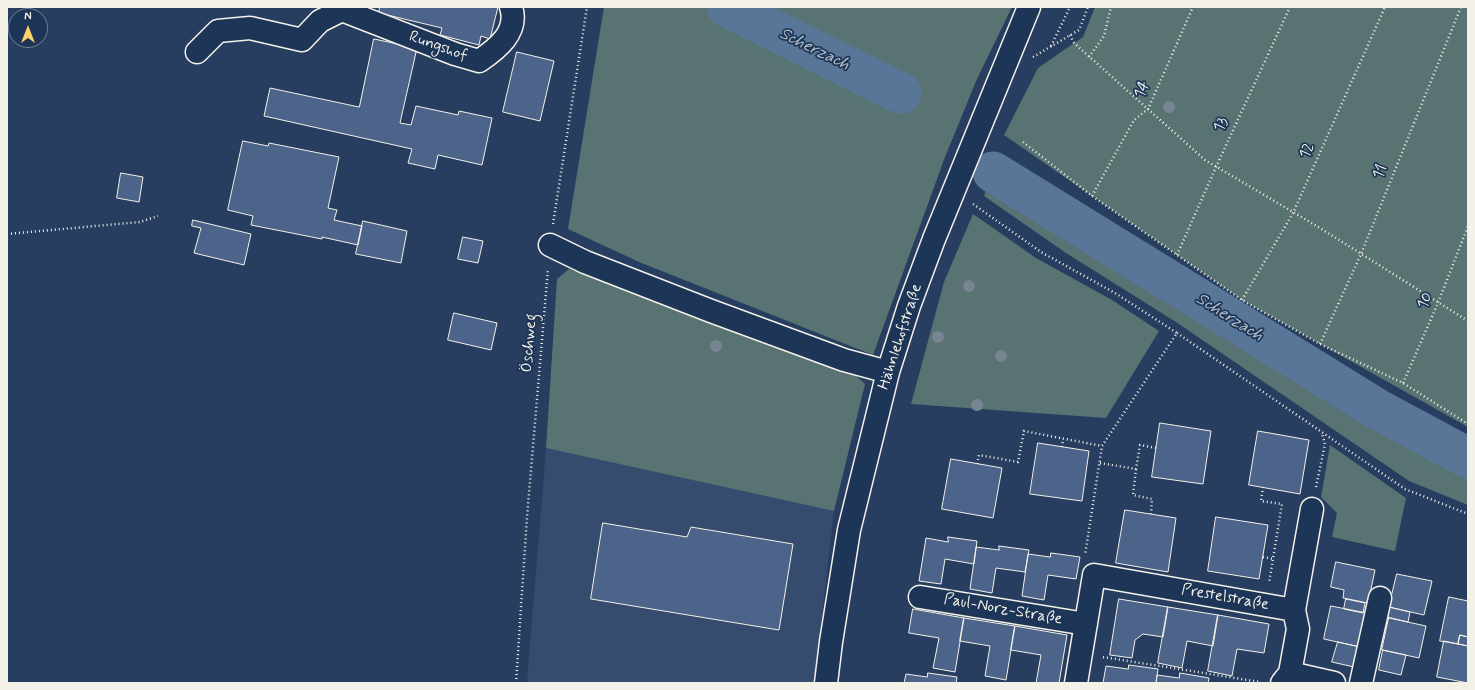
<!DOCTYPE html>
<html>
<head>
<meta charset="utf-8">
<style>
	body { margin:0 }
	#map { position:relative; width:1475px; height:690px; overflow:hidden; background:#273e61; font-family:Mynerve,sans-serif }
	canvas { display:block }
	.frame { position:absolute; inset:0; border:8px solid #f4f1e8; pointer-events:none }
	.north { position:absolute; left:8px; top:8px; width:40px; height:40px; box-sizing:border-box; background:#1d3557; border:1px solid #738091; border-radius:50%; rotate:0deg; font-size:11px; font-weight:700; line-height:16px; text-align:center; color:#f4f1e8 }
	.north::after { content:''; display:block; margin:auto; width:14px; height:18px; background:#ffd166; clip-path:polygon(50% 0,100% 100%,50% 72%,0 100%) }
</style>
</head>
<body>
<div id="map">
<canvas width="1475" height="690"></canvas>
<div class="frame"></div>
<div class="north">N</div>
</div>
<script>
const c = document.querySelector('canvas').getContext('2d');
c.lineJoin = 'round';
function paint(path, color) {
  c.fillStyle = color;
  c.fill(path, 'evenodd');
}
function trace(path, color, width, dash) {
  c.strokeStyle = color;
  c.lineWidth = width;
  c.lineCap = dash ? 'butt' : 'round';
  c.setLineDash(dash || []);
  c.stroke(path);
}
function write(font, color, halo, rows, align = 'center') {
  c.font = font + ' Mynerve,sans-serif';
  c.lineWidth = 3.5;
  c.setLineDash([]);
  c.textBaseline = 'middle';
  c.strokeStyle = halo;
  c.fillStyle = color;
  for (const [text, x, y, turn = 0] of rows) {
    c.save();
    c.translate(x, y);
    c.rotate((+turn || 0) * Math.PI / 180);
    c.textAlign = isNaN(turn) ? turn : align;
    if (halo) c.strokeText(text, 0, 0);
    c.fillText(text, 0, 0);
    c.restore();
  }
}
const built = new Path2D(`
	M546,448L834,511L814,683H527Z`);
const green = new Path2D(`
	M604,7H1012L977,79L945,157L873,355L639,262L568,229Z
	M1095,7H1468V427L1242,300L1004,135L1038,68L1083,37Z
	M995,160L1307,365L1468,450V505L1409,481L1176,322L1066,253L984,196Z
	M973,214L1036,258L1112,300L1159,331L1106,418L911,404L944,282Z
	M569,269L854,374L865,384L834,511L546,448L557,279Z
	M1330,445L1406,498L1395,551L1332,537L1337,513L1321,497Z`);
const river = new Path2D(`
	M727,7L901,93
	M993,172L1377,409L1468,458`);
const building = new Path2D(`
	M380,7H498L490,39L481,36L479,45L440,35L442,28L379,13Z
	M374,39L417,48L400,123L411,125L416,106L458,115L459,111L492,118L482,165L438,155L435,169L408,163L412,149L264,116L270,88L359,107Z
	M517,52L554,61L540,121L503,112Z
	M243,141L268,146L269,143L339,157L328,208L337,210L334,220L362,226L358,245L322,237V239L251,225L253,216L228,210Z
	M121,173L143,177L139,202L117,198Z
	M193,220L251,234L244,265L194,253L201,228L192,226Z
	M363,221L407,231L401,263L356,254Z
	M463,237L483,241L478,263L458,259Z
	M454,313L497,323L491,350L448,340Z
	M1160,423L1211,431L1203,484L1152,477Z
	M1258,431L1309,440L1300,494L1249,485Z
	M1038,443L1089,451L1082,501L1030,494Z
	M951,459L1002,468L993,518L942,509Z
	M1125,510L1176,518L1168,572L1116,563Z
	M1216,517L1268,525L1259,579L1208,571Z
	M603,523L687,537L691,527L793,544L779,630L591,599Z
	M948,537L977,541L974,564L945,559L941,584L919,581L926,538L948,542Z
	M999,546L1029,550L1025,572L996,568L992,593L970,589L976,547L999,550Z
	M1051,553L1080,557L1076,579L1048,575L1044,600L1022,596L1028,554L1050,557Z
	M1336,562L1375,570L1368,603L1343,598L1344,590L1331,587Z
	M1397,574L1432,581L1424,615L1389,607Z
	M1449,597L1468,601V637L1460,635L1458,644L1440,641Z
	M1119,599L1168,607L1163,637L1143,634L1135,640L1132,658L1110,655Z
	M1346,599L1365,603L1363,613L1344,609Z
	M1331,606L1367,613L1360,647L1324,639Z
	M1168,607L1218,615L1213,646L1187,641L1182,668L1158,663Z
	M1389,607L1410,612L1408,622L1387,617Z
	M913,609L964,618L955,672L933,668L939,638L909,633Z
	M1218,615L1269,624L1264,653L1237,649L1232,676L1208,671Z
	M964,618L1015,626L1006,680L985,676L990,646L960,641Z
	M1389,618L1426,626L1419,658L1382,650Z
	M1015,626L1067,635L1059,683H1036L1041,655L1011,650Z
	M1460,635L1468,637V646L1458,644Z
	M1444,641L1468,646V683L1437,677Z
	M1338,642L1360,647L1354,667L1332,662Z
	M1383,650L1406,655L1401,675L1379,670Z
	M1129,665L1158,669L1156,683H1103L1106,666L1128,669Z
	M928,673L957,677L956,683H904L906,674L927,677Z
	M1180,673L1209,678L1208,683H1156L1157,675L1179,678Z`);
const path = new Path2D(`
	M1070,35L1074,43L1205,160L1320,228L1468,321
	M1051,46L1070,7
	M1033,57L1079,30L1088,7
	M1089,57L1104,36L1111,7
	M1023,142L1092,196L1242,300L1320,344L1403,383L1468,424
	M1092,196L1134,120L1148,109L1193,7
	M973,204L1041,252L1115,293L1177,333L1102,446L1085,555
	M553,224L587,7
	M7,234L140,222L158,216
	M1177,255L1216,167L1290,7
	M1242,300L1293,213L1385,7
	M1177,333L1405,489L1468,514
	M1320,344L1361,254L1461,7
	M1403,383L1438,303L1468,226
	M1062,447L1063,439
	M1100,463L1136,469L1140,445L1156,448
	M977,464L979,455L1018,462L1024,431L1102,446
	M1136,469L1133,495L1152,499L1151,514
	M1263,487L1261,501L1282,504L1269,583
	M1316,487L1325,444L1322,433
	M1263,557L1273,559
	M1103,657L1260,682
	M516,683L527,517L548,269`);
const minor = new Path2D(`
	M197,52L218,31L250,28L302,40L320,21L342,10L455,54L479,61C497,49 519,32 511,7
	M550,245L585,262L711,311L844,360L888,372
	M920,597L1086,624
	M1294,610L1312,509
	M826,683L831,642L849,530L888,372L909,306L934,239L1029,7
	M1076,683L1094,575L1294,610L1298,629L1290,673
	M1282,683L1290,673L1334,683
	M1361,683L1380,598`);
const trees = [
	[1169,107],
	[969,286],
	[938,337],
	[716,346],
	[1001,356],
	[977,405]
];
const streetNames = [
	["Rungshof",438,47,20],
	["14",1143,90,-66],
	["13",1222,125,-65],
	["12",1308,151,-66],
	["11",1381,172,-68],
	["10",1426,301,-67],
	["Hähnlehofstraße",901,337,-72],
	["Öschweg",530,343,-85],
	["Prestelstraße",1225,598,10],
	["Paul-Norz-Straße",1003,610,10]
];
const waterNames = [
	["Scherzach",814,50,26],
	["Scherzach",1229,318,32]
];
paint(built, '#364c6f');
paint(green, '#587371');
trace(river, '#597698', 41);
paint(building, '#4d648a');
trace(building, '#f4f1e8', 1);
trace(minor, '#f4f1e8', 25);
trace(path, '#f4f1e8', 2.5, [1, 3]);
trace(minor, '#1d3557', 22);
c.fillStyle = '#768591';
for (const [x, y] of trees) {
  c.beginPath();
  c.arc(x, y, 6, 0, 2 * Math.PI);
  c.fill();
}
write('16px', '#f4f1e8', '#1d3557', streetNames);
write('italic 17px', '#b6c0c8', '#1d3557', waterNames);
</script>
</body>
</html>
